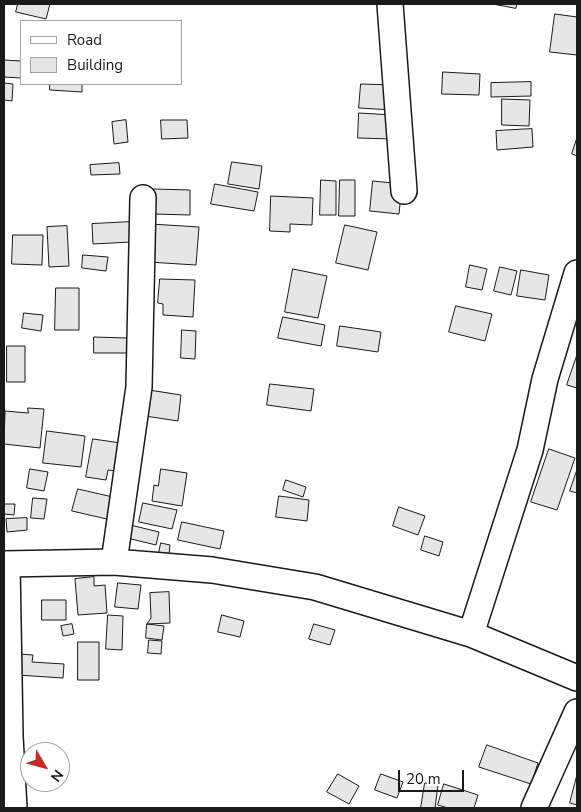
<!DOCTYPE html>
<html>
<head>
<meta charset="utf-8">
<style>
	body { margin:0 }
	#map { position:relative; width:581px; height:812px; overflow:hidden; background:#fff; font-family:"Nunito Sans",sans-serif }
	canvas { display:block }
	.frame { position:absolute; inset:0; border:5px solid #1a1a1a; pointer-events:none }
	.legend { position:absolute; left:20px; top:20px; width:162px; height:65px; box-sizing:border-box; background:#fff; border:1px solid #a3a3a3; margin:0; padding:6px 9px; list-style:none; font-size:15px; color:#1a1a1a }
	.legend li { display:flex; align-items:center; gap:10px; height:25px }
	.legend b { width:25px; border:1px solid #a3a3a3 }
	.north { position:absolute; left:20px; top:742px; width:50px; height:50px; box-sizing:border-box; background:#fff; border:1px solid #a3a3a3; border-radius:50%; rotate:127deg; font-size:14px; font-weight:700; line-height:20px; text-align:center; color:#1a1a1a }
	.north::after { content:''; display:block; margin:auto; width:18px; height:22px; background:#c62828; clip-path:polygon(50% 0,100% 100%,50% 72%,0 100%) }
	.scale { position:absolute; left:398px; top:770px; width:66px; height:22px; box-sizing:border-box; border:2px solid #1a1a1a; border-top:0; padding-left:6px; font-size:15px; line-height:18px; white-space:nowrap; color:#1a1a1a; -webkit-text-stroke:4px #fff; paint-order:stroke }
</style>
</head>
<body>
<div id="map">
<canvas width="581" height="812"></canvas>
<div class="frame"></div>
<ul class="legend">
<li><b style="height:6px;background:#fff"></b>Road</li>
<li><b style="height:14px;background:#e6e6e6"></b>Building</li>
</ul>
<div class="north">N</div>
<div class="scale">20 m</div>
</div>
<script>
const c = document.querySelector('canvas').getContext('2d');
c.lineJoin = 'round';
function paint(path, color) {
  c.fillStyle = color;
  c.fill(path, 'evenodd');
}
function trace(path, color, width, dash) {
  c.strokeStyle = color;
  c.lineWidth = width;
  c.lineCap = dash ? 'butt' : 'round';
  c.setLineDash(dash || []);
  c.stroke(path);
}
const building = new Path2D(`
	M18,4H50L46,19L16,12Z
	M493,4H517L516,8Z
	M555,14L577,17V55L550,52Z
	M4,60L21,61V78L4,77Z
	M443,72L480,74L479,95L442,94Z
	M531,82V96L491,97V83Z
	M4,83L13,84L12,101L4,100Z
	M50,84H82V92L50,90Z
	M361,84L393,85L392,110L359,108Z
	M502,99L530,100L529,126L502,125Z
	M359,113L393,115L392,139L358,138Z
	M126,120L128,142L114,144L112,122Z
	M161,120H187L188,138L162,139Z
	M532,129L533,147L497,150L496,131Z
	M577,138V156L572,154Z
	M232,162L262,166L259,189L228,184Z
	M119,163L120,174L91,175L90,165Z
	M321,180L336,181V215H320Z
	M340,180H355V216H339Z
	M373,181L402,184L399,214L370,211Z
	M215,184L258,192L254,211L211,204Z
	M154,189L190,190V215L154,214Z
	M271,196L313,198L312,225L290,224V232L270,231Z
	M130,222L131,242L93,244L92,224Z
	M151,224L199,227L196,265L148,262Z
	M345,225L377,232L368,270L336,263Z
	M67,226L69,266L49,267L47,227Z
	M13,235H43L42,265L12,264Z
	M83,255L108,257L106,271L82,268Z
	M470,265L487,269L482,290L466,287Z
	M500,267L517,271L511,295L494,291Z
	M293,269L327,276L318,318L285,312Z
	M521,270L549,275L545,300L517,296Z
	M160,279L195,280L193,317L163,315V304L158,303Z
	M56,288H79V330H55Z
	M456,306L492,314L485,341L449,332Z
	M24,313L43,315L41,331L22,328Z
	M283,317L325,325L321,346L278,338Z
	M340,326L381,332L378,352L337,346Z
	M182,330L196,331L195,359L181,358Z
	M94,337L127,338V353H94Z
	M7,346H25V382H7Z
	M577,355V388L567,385Z
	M270,384L314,389L311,411L267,405Z
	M149,390L181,395L178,421L145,416Z
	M28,408L44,409L40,448L4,444L5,411L28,413Z
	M47,431L85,436L81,467L43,463Z
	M93,439L121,443L116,471L108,470L106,480L86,477Z
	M549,449L575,458L557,510L531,502Z
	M30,469L48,472L44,491L27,488Z
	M161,469L187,473L182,506L152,501L154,485L158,486Z
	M577,470V493L570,491Z
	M286,480L306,487L303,497L283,490Z
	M78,489L117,498L111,520L72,511Z
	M279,496L309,500L307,521L276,517Z
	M33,498L47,499L44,519L31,518Z
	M143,503L177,510L172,529L139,522Z
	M4,504H15L14,515L4,514Z
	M399,507L425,516L418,535L393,526Z
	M27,518V530L7,532L6,519Z
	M182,522L224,531L220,549L178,540Z
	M122,523L159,532L156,545L119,536Z
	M425,536L443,542L439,556L421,550Z
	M161,543L170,545L169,555L159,553Z
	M94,577V586L105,585L107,613L78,615L75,579Z
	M118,583L141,585L138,609L115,607Z
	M169,592L170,623L147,624L151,618L150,593Z
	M42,600H66V620H42Z
	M108,615L123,616L122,650L106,649Z
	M222,615L244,621L240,637L218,632Z
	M72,624L74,634L63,636L61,626Z
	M147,624L164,626L162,640L146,638Z
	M314,624L335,630L330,645L309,639Z
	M149,640L162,641L161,654L148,653Z
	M78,642H99V680H78Z
	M19,654L33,655L32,662L64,664L63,678L17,675Z
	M487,745L538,763L531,784L479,767Z
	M338,774L359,786L349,804L327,792Z
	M381,774L403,782L397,798L375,790Z
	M577,775V805L570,803Z
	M425,783L438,785L435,808H421Z
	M444,784L478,795L474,808H448L438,805Z`);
const minor = new Path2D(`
	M390,4L404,191
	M114,562L139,387L143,198
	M4,564L114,562L212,570L315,587L471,634L577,678
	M7,564L10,736L14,808
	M471,634L530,450L545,379L577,273
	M534,808L577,712`);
paint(building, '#e6e6e6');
trace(building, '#1a1a1a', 1);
trace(minor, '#1a1a1a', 28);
trace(minor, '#fff', 25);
</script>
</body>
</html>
